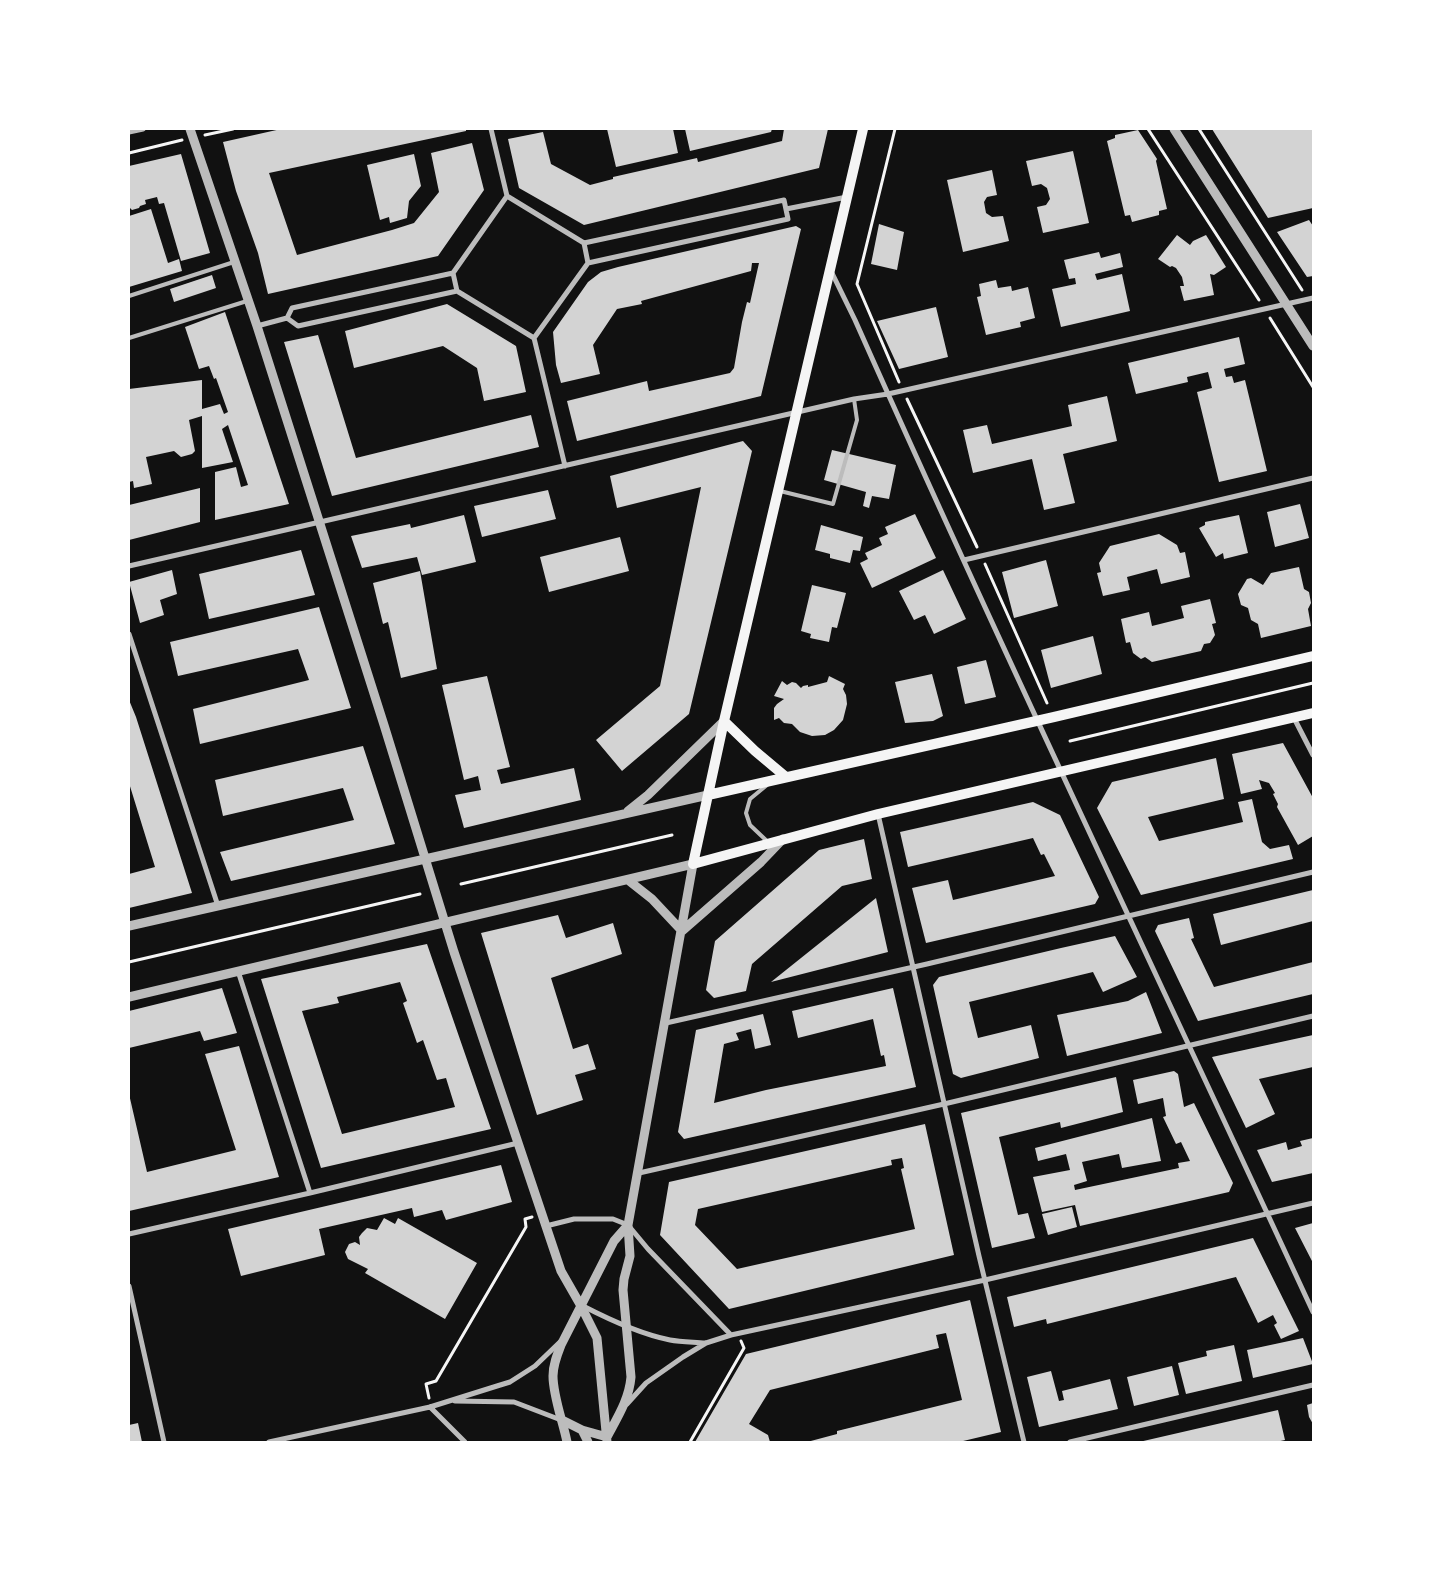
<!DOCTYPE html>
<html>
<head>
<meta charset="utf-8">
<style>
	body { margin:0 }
	#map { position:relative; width:1442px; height:1571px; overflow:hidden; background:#111; font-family:Jost,sans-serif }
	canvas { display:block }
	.frame { position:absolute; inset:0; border:130px solid #fff; pointer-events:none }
</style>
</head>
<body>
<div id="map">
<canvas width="1442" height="1571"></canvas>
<div class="frame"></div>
</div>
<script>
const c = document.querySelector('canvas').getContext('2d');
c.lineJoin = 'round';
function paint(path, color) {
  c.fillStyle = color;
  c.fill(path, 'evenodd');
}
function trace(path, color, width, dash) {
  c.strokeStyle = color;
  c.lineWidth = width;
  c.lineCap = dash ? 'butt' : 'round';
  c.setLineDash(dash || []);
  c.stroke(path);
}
const building = new Path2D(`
	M281,129H466V131L269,173L297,255L392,230L414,223L439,192L431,153L472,143L484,190L438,256L268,294L258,253L236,191L223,142Z
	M607,129H673L678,153L616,167Z
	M685,129H772L771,132L690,151Z
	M784,129H828L819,168L584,225L519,188L508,139L543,132L551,164L590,185L613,179V177L697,158L698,162L782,141Z
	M1212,129H1313V208L1268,218Z
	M1138,130L1157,159L1156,161L1167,209L1159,211V215L1132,222L1130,215L1125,216L1107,141L1115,138V135Z
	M1073,151L1089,223L1043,233L1037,207L1046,205L1050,199L1047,188L1041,184L1032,186L1026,161Z
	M181,154L210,253L181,261L164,203L159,204L157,197L145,200L146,204L140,206L139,208L132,210L129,207V166Z
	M414,154L421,186L409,201L407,218L390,223L389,217L380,220L367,165Z
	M992,170L997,195L987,197L984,202L986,213L992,217L1003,216L1009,241L963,252L947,180Z
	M151,209L168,263L179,259L182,271L129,287V216Z
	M1309,220L1313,226V276L1307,277L1277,232Z
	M879,224L904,232L897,270L871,264Z
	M796,226L801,229L761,396L577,441L567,401L647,381L649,391L730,373L734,368L742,322L747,302L750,303L759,263H752L751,271L641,301L642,304L617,309L593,345L600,374L561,383L556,365L553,332L588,282L601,272L618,267Z
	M1177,235L1190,245L1193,241L1206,235L1226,267L1214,275L1210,274L1214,295L1184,301L1180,286H1184L1182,277L1176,268L1172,266L1170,267L1158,259Z
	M1099,252L1101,258L1120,253L1123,267L1095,274L1097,280L1122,274L1130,311L1061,327L1052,289L1076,284L1075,278L1069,279L1064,260Z
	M212,275L216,288L174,302L170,289Z
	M996,280L998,288L1011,286L1012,291L1028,287L1035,318L1020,322L1021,327L986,335L977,297L981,296L979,284Z
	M447,304L516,346L526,392L484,401L477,368L443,346L354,368L345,331Z
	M936,307L948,357L899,369L877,321Z
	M225,312L289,504L215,520V472L236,467L241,487L248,485L228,425L222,429L233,462L202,468V416L189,420L195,451L192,454L181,457L174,451L146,457L152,484L134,488L133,481L129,482V389L202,380V409L220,404L224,414L228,412L216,378L214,379L209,366L199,369L185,327Z
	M318,335L356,458L531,415L539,447L332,496L284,342Z
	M1239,337L1245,364L1224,369L1226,377L1232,376L1234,383L1245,380L1267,471L1219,482L1197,392L1212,388L1208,372L1187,377L1188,382L1136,394L1128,363Z
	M1107,396L1117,441L1063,454L1075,503L1044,510L1032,459L973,473L963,430L987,425L992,444L1072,426L1068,405Z
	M743,441L752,451L689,714L622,771L596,740L660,686L701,487L617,508L610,476Z
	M832,450L896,465L889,499L872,496L869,508L863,506L866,492L824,480Z
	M200,488V522L129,540V505Z
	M548,490L556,519L482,537L474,506Z
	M1300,504L1309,538L1275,547L1267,512Z
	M915,514L936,558L872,588L860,563L868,559L865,553L882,545L879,538L888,534L885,527Z
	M464,515L476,562L422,575L417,557L362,568L351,536L410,524L411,528Z
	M1239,515L1248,553L1224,559L1223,553L1216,557L1199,528L1205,525V522Z
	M821,525L863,537L860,551L853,550L850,563L830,558V554L815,550Z
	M1159,534L1177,545L1180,553L1185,552L1190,577L1161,584L1157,569L1127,577L1130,590L1103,596L1097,573L1101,572L1099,563L1110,546Z
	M620,537L629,571L549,592L540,557Z
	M301,550L315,595L209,619L199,574Z
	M1046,560L1058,606L1014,618L1002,572Z
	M1299,567L1304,589L1309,592L1311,603L1308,609L1311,626L1261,638L1258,624L1251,620L1248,608L1241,605L1238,594L1247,579L1251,578L1263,585L1271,573Z
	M172,570L177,594L160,600L164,615L140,623L129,582Z
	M943,570L966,619L934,634L925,615L914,620L899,591Z
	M420,571L437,669L401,678L388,622L383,624L373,583Z
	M812,585L846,593L837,628L832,627L829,642L810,638L811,634L801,631Z
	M1210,599L1216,623L1212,624L1215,635L1210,643L1204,644L1201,651L1152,662L1145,657L1141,659L1133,653L1130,642L1126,643L1121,619L1149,612L1152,626L1184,618L1181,606Z
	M319,607L351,708L200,744L193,709L309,680L298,649L178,676L170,642Z
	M1093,636L1102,674L1051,688L1041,650Z
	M986,660L996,697L965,704L957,667Z
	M932,674L943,716L933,721L905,723L895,682Z
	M487,676L510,767L497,770L501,784L574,768L581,800L464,828L455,795L481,790L478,776L464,780L442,685Z
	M829,676L845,684L843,689L846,695L847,704L843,720L834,730L825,735L812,736L800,732L792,724L784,723L779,718L774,720V708L777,704L784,699L774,696L782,681L787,685L792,682L796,683L801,688L803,686L808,685V687L827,682Z
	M129,700L136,717L192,893L129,908V874L155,867L129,783Z
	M1283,743L1313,798V836L1298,845L1277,807L1278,804L1273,794L1275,793L1269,783L1259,780L1262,789L1241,794L1232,754Z
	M363,746L395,844L231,881L220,852L354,820L343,788L223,816L215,780Z
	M1216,758L1224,799L1148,817L1159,841L1243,822L1238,802L1252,799L1262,842L1270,849L1289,845L1293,859L1141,895L1097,808L1112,782Z
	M1033,802L1060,815L1099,897L1095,904L926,943L912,888L948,880L953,900L1055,876L1044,854L1041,855L1033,838L908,867L900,832Z
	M864,839L872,879L842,886L752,964L746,991L714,998L706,990L715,941L819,850Z
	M1313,890V921L1221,945L1213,914Z
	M876,898L888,952L771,982Z
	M558,915L566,938L613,923L622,954L551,978L573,1049L588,1044L596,1069L575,1075L583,1100L537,1115L481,933Z
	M1189,918L1194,938L1191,939L1214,987L1313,962V994L1198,1021L1155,931L1158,925Z
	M1115,936L1137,977L1103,992L1093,972L969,1002L978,1038L1031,1025L1039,1058L961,1078L953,1074L933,985L939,977L1061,948Z
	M427,944L491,1129L321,1168L261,979ZM400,982L407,1001L403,1003L417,1043L423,1040L437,1080L446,1078L455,1107L342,1134L302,1011L339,1003L337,997Z
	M222,988L237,1033L204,1041L200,1031L129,1048V1011Z
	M893,988L916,1087L684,1139L678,1132L696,1030L763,1014L771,1045L755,1049L751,1029L736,1033L739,1040L724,1044L714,1103L766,1090L886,1066L884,1055L881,1056L873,1019L798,1038L792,1011Z
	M1146,992L1162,1033L1067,1056L1057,1015L1128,1001Z
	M1313,1035V1067L1259,1079L1275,1114L1246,1128L1212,1057Z
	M239,1046L279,1177L129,1211V1094L147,1172L236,1150L205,1054Z
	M1174,1071L1178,1074L1184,1107L1194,1103L1233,1183L1229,1192L1080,1226L1075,1205L1042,1212L1033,1177L1070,1170L1066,1154L1038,1161L1035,1148L1152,1118L1161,1161L1122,1168L1119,1154L1082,1162L1087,1181L1074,1185L1075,1190L1179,1168L1178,1163L1190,1161L1181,1142L1176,1144L1163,1117L1166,1116L1163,1098L1138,1104L1133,1080Z
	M1116,1077L1123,1112L1061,1128L1060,1122L999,1137L1018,1215L1028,1213L1035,1238L992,1248L961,1113Z
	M925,1124L954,1255L729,1309L660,1235L669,1182ZM902,1158L904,1168L901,1169L915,1229L737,1269L695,1225L698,1209L892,1165L891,1160Z
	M1313,1138V1173L1272,1182L1257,1150L1286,1142L1288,1150L1302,1146L1300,1141Z
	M501,1165L512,1202L446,1220L442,1210L414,1217L412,1208L319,1229L325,1255L241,1276L228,1229Z
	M1072,1207L1077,1227L1048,1235L1042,1214Z
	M384,1218L395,1224L398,1218L477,1263L445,1319L365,1273L368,1269L348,1259L345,1252L349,1244L355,1242L360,1245L359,1237L362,1233L367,1228L377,1230Z
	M1313,1223V1263L1295,1228Z
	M1253,1238L1299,1331L1281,1339L1274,1325L1277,1323L1273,1315L1258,1323L1236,1277L1047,1324L1046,1319L1014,1327L1007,1297Z
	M970,1300L1001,1432L959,1442H807L837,1434V1431L962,1400L946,1333L936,1335L939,1348L770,1390L749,1424L768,1435L770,1442H695L746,1354Z
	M1303,1338L1313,1364L1253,1378L1247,1350Z
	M1234,1345L1242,1381L1186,1394L1178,1363L1207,1356L1206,1351Z
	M1172,1366L1179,1395L1134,1406L1127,1377Z
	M1051,1371L1059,1401L1064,1400L1062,1391L1110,1379L1118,1409L1039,1427L1027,1377Z
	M1313,1403V1424L1309,1417L1307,1405Z
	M1278,1410L1285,1440L1276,1442H1139Z
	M138,1423L142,1442H129V1425Z`);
const path = new Path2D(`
	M895,129L857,284L899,382
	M1148,129L1259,300
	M1199,129L1302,290
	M205,135L233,129
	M129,153L182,140
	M1270,318L1313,387
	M907,399L977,547
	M985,564L1047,703
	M1070,741L1313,683
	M461,884L672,835
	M129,962L420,894
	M429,1398L426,1384L436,1381L526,1227L525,1219L532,1217
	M690,1442L744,1348L741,1341`);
const service = new Path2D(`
	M129,296L234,262
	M129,338L247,301
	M780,491L833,504L857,420L854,399
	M767,785L750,799L746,813L750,825L769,843`);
const minor = new Path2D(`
	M491,129L507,196
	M129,132L143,129
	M786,209L847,197
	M584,243L784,200L788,219L588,263L534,338L457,291L453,273L507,196L584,243L588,263
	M831,271L855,320C1003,653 1160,981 1313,1312
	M453,273L292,308L287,318L298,326L457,291
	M257,326L287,318
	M534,338L565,466
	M964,560L1313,478
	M129,566L854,399L888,394L1313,298
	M129,634L218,906
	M1294,718L1313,755
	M878,814L979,1256L1024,1442
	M238,971L310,1193
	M666,1023L927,964L1313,872
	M639,1173L944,1104L1313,1016
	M546,1226L574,1219H613L628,1225L648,1249L731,1335
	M129,1234L310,1193L518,1143
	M129,1286L164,1442
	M583,1306C610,1320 640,1334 670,1340C681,1342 694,1342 705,1343
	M455,1401L514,1402L561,1420
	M627,1404L646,1383L683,1357L706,1343L731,1335L985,1280L1313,1203
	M430,1407L465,1442
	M269,1442L430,1407L497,1386L510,1382L535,1366L560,1342
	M1070,1442L1313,1385`);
const tertiary = new Path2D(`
	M190,129L257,326L384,725L454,952L561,1271L581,1306L597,1338L607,1442
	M1174,129L1313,346
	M628,811L648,795L724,721
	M628,880L652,899L682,931
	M129,926L708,795
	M682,931L761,862L783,839
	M129,997L693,864L628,1225L630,1256L624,1279L623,1290L631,1377C629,1400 617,1418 607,1437
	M562,1420L582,1430L607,1437
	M582,1430L588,1442
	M567,1442C563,1422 553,1396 553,1376C553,1365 557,1355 561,1345L614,1241L628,1225`);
const secondary = new Path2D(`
	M863,129L724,721L693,864L878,814L1313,713
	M724,721L755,751L786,777
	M708,795L1054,717L1313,656`);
paint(building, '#d3d3d3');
trace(path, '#f5f5f5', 3);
trace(service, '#bcbcbc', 4);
trace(minor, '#bcbcbc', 5);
trace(tertiary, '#bcbcbc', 9);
trace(secondary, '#f5f5f5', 10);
</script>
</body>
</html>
